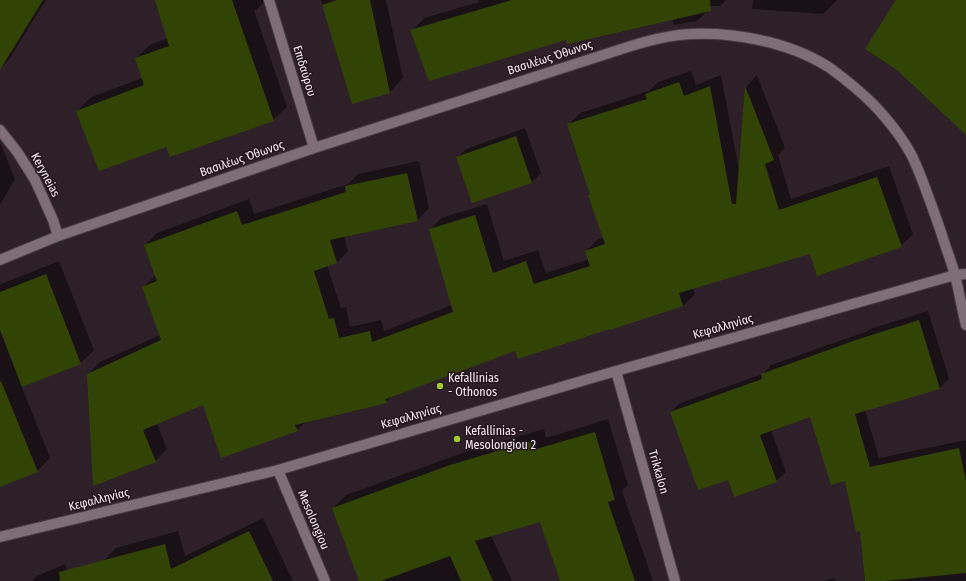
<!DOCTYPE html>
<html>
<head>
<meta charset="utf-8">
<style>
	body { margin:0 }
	canvas { display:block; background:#2e2028 }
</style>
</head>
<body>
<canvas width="966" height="581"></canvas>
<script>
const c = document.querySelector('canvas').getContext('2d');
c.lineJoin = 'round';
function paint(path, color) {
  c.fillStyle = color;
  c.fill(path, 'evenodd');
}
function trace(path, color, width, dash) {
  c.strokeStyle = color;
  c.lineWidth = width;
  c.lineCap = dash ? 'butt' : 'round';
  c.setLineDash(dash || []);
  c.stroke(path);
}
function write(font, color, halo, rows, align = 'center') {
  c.font = font + ' "Fira Sans Condensed",sans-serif';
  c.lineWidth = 3;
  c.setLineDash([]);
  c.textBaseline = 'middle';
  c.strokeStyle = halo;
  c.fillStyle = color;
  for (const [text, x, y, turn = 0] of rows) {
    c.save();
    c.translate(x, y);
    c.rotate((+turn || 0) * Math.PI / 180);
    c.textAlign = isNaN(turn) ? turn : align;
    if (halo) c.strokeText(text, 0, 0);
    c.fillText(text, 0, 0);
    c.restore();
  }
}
const shadow = new Path2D(`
	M0,0H46L8,61L0,69Z
	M156,0H266L256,10H254L287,107L273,120L167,146L77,111L91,97L143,78L136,58L150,45L168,38Z
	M321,0H386L403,78L390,92L352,103Z
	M478,0H726L720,6H709L710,9L697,21L674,25L672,19L567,39L412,31L424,18L479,2Z
	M753,0H837L823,14L752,9Z
	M691,71L696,85L721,75L739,170L746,87L757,75L785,148L778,155L791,199L889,166L913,234L901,246L810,253L693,288L695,294L683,306L516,349L393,395L386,402L307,421L297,430L203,404L157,424L167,449L155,461L88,374L100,362L160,335L143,287L156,275L145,245L157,233L249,199L254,214L348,184L358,174L419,161L429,208L418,220L344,236L348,251L336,263L327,265L341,308L346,307L350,327L381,320L384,331L452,305L430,230L441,218L487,204L504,261L538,250L546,273L589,259L586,251L598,239L604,237L589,195L591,194L568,125L580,113L649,91L658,82Z
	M525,128L541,173L532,182L473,202L457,158L466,149Z
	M0,142L15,179L0,205Z
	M59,261L94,350L80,364L22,387L50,458L37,471L0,486V285L1,284Z
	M928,311L949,378L940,388L865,410L879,458L966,440V581H864L866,579L861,530L846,480L811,415L771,430L786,472L776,481L728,479L671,412L680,403L763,374L771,365L868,331L870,329Z
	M608,419L628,485L622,491L653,581H561L541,521L491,535L512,581H360L333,508L346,495L465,452L544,429L546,438Z
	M263,518L293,581H107L102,562L116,548L178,531L185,556Z
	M65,564L72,581H32L37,576Z
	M835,578L836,581H824Z`);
const building = new Path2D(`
	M0,0H43L0,70Z
	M155,0H232L274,121L170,157L166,147L99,171L76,111L144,85L135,58L169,46Z
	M337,0H370L390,93L352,104L322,5Z
	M512,0H710L711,11L567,44L566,40L429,81L410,30Z
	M896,0H966V135L897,70L865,49Z
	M679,82L684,96L710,86L732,204H736L745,86L774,160L765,164L779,210L877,177L902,247L817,276L810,254L679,293L683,306L610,330V329L518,359L515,351L386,399L387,403L295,425L298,431L221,458L203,405L143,430L156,462L93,486L87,374L161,340L142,287L157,281L144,245L237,211L242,225L346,192L345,186L407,173L418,221L330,240L337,263L314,271L329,319L334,318L339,338L370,331L372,342L453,312L429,229L475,215L493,273L526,261L534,284L590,266L585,251L605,244L588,195H590L567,124L647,99L645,94Z
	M516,136L532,183L472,203L456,157Z
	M46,274L81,364L22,387L0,330V292Z
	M919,320L940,389L855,414L870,467L959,448L966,481V573L885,581H865L860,531L856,532L845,481L831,485L810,417L760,435L777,482L734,497L728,480L698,490L670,412L762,379L761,374L859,339Z
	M1,381L38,472L0,487V382Z
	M595,432L615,500L608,502L635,581H560L540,522L475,541L493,581H461L450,556L381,581H359L332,508L450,465L531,441L533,450Z
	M249,531L273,581H60L59,572L165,544L171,569Z`);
const street = new Path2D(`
	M269,0L314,148
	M0,130L18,153L35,180L53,220L58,236
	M0,260L58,236L314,148L631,46C647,41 662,37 679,35C727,30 789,41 830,68C845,79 860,91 874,105C889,121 903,138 913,158C924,182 932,207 941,232C945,246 951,260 955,275C959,291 962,309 966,325
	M616,371L675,581
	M278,470L325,581
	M0,537L278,470L616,371L955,275L966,274`);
const markers = [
	[440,386,4,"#9eca2f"],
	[457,439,4,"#9eca2f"]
];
const streetNames = [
	["Βασιλέως Όθωνος",550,58,-18],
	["Επιδαύρου",304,71,73],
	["Βασιλέως Όθωνος",242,159,-19],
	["Keryneias",45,175,62],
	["Κεφαλληνίας",723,327,-16],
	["Κεφαλληνίας",411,417,-16],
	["Trikkalon",658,472,74],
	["Κεφαλληνίας",99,500,-14],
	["Mesolongiou",313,520,67]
];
const poiNames = [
	["Kefallinias",448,379],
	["- Othonos",448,393],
	["Kefallinias -",465,432],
	["Mesolongiou 2",465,446]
];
paint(shadow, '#0007');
paint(building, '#324306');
trace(street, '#483b42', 12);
trace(street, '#7f6d77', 10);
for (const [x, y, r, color] of markers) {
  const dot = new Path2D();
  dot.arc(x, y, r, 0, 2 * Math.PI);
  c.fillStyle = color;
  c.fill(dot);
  trace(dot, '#24161e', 1.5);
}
write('12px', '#f8edf2', '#24161e', streetNames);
write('12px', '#f8edf2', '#24161e', poiNames, 'left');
</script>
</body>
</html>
